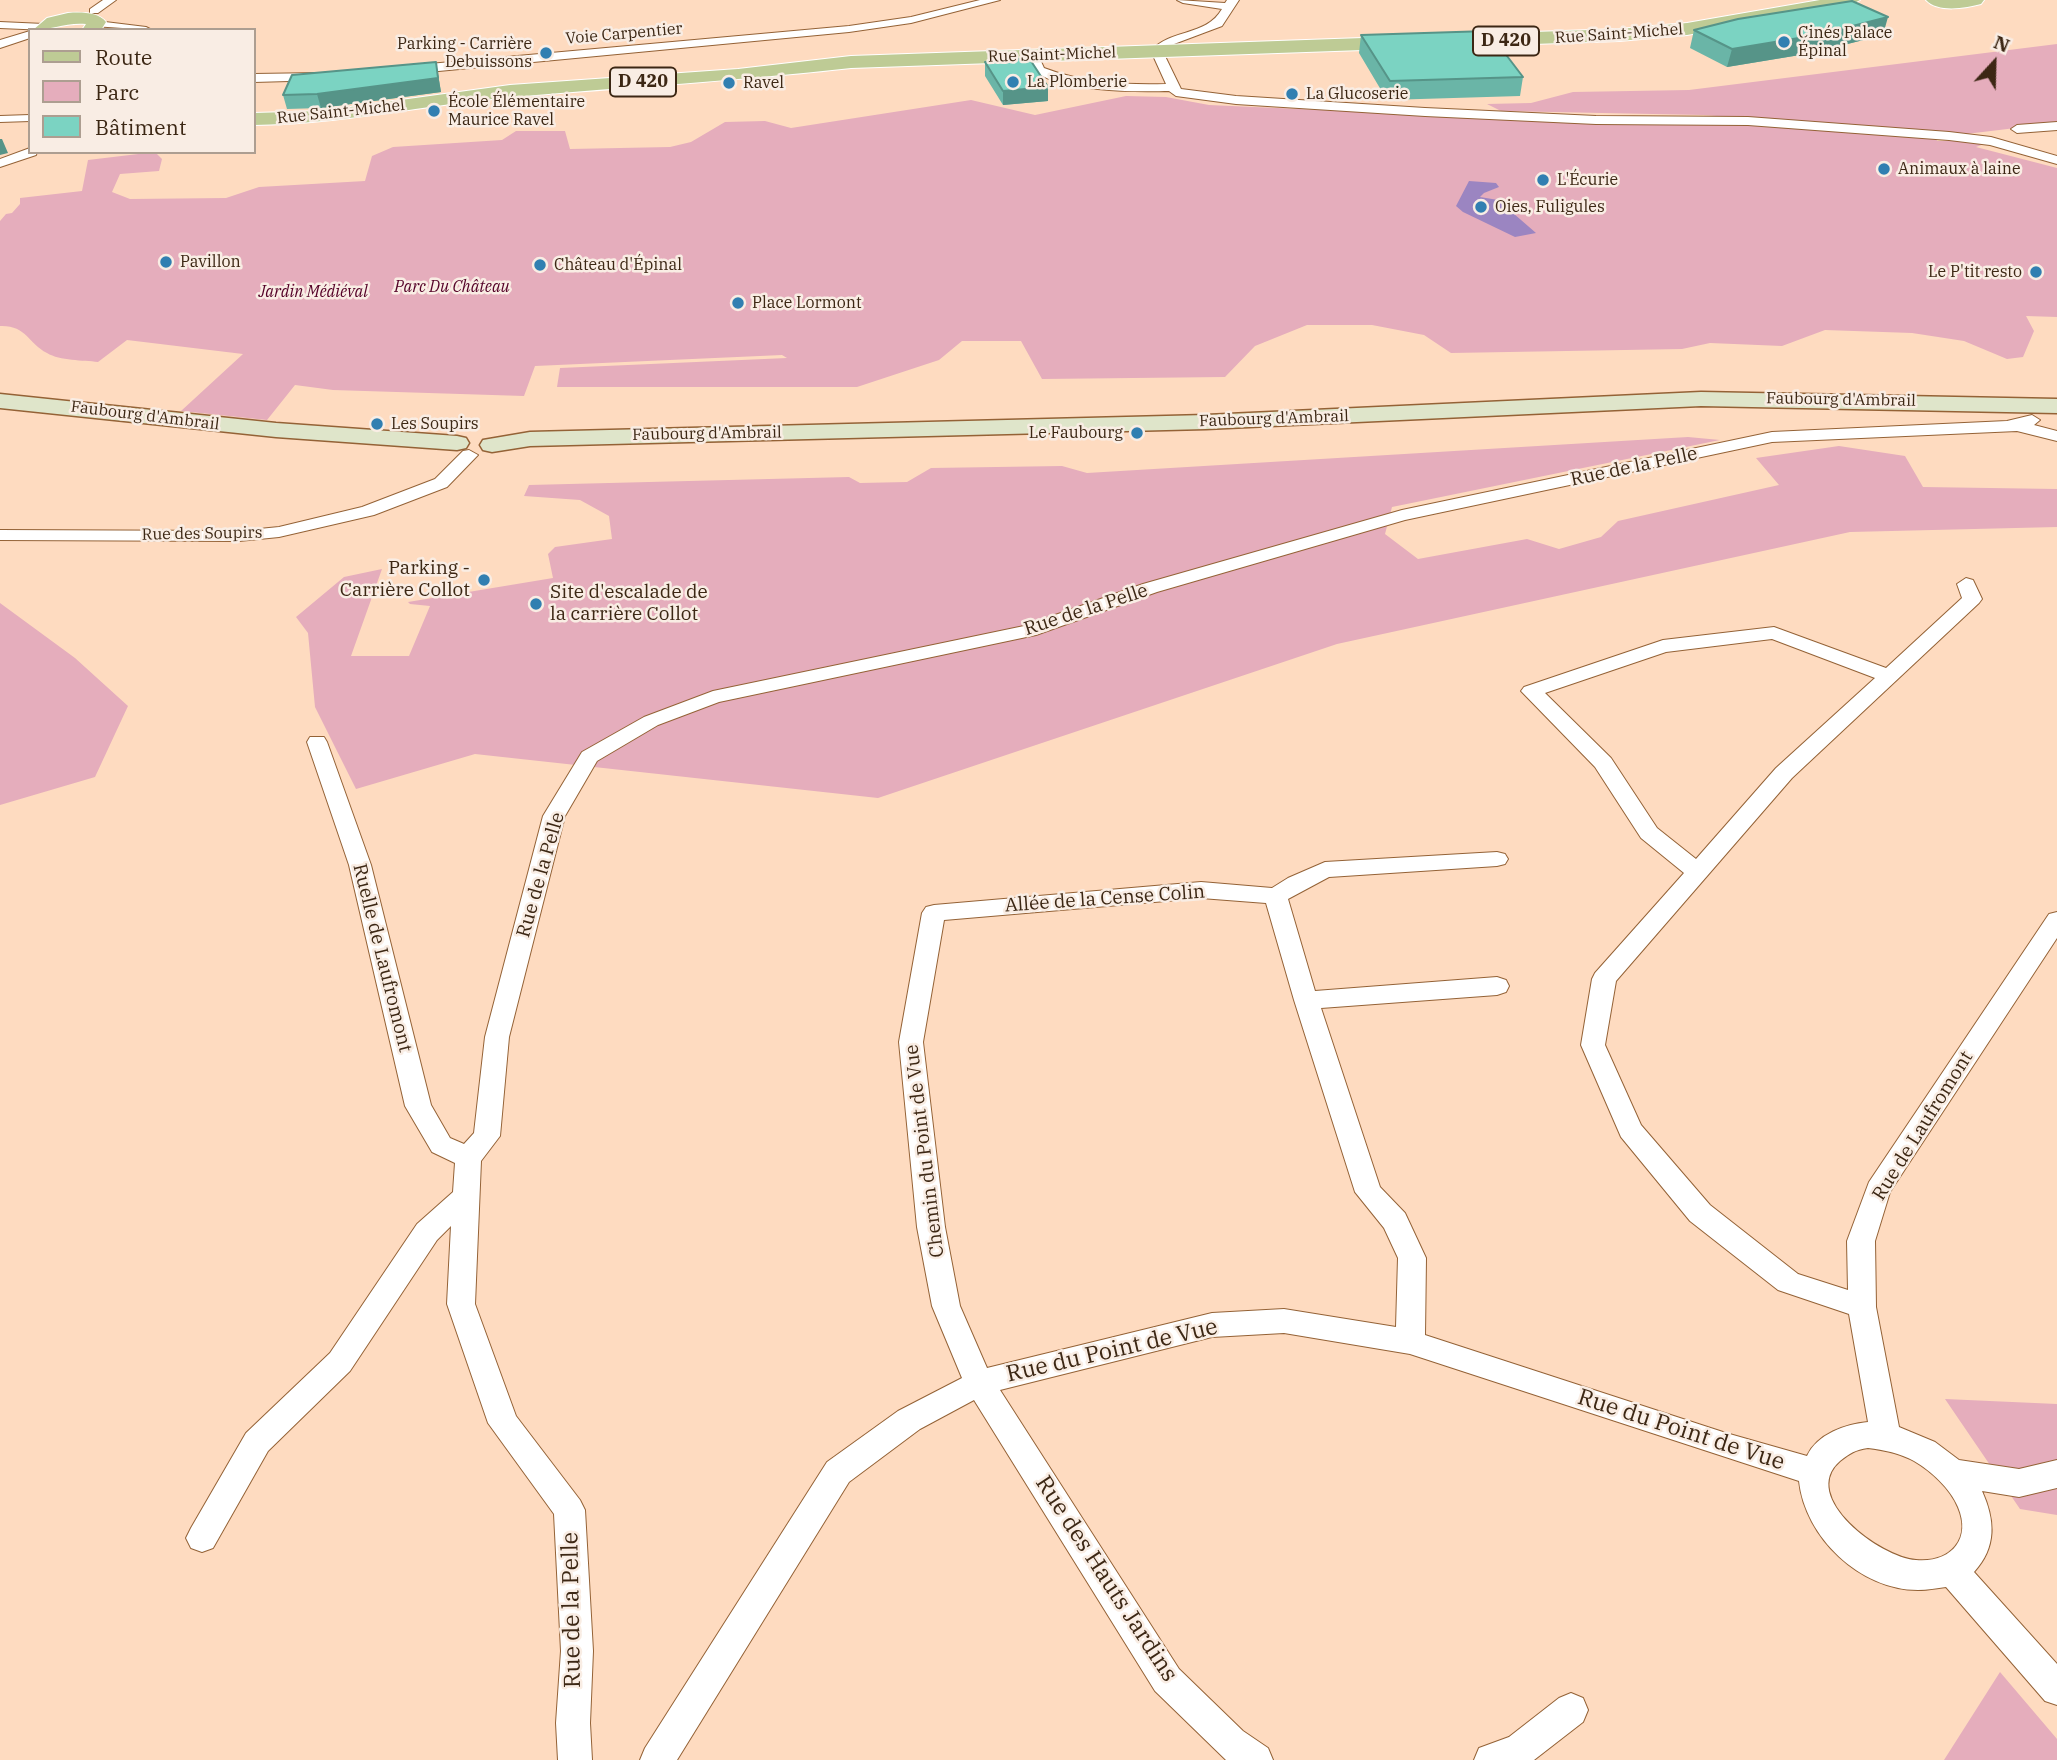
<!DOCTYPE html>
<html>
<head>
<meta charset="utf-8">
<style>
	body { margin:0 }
	#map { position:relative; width:2057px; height:1760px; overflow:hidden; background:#fedbc0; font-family:"IBM Plex Serif",serif }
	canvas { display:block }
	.legend { position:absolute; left:28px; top:28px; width:228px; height:126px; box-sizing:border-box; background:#f9ede4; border:2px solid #ad9e91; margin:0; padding:9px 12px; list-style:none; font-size:21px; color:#3c2714 }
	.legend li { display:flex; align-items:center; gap:14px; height:35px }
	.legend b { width:35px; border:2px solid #ad9e91 }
	.north { position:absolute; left:1959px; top:28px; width:70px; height:70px; -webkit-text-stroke:5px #f9ede4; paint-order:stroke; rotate:22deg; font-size:19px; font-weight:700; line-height:28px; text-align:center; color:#3c2714 }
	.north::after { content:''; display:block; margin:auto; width:24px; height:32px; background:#3c2714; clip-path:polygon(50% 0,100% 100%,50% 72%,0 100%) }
</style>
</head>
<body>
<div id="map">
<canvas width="2057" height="1760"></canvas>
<ul class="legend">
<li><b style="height:9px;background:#becb95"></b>Route</li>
<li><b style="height:19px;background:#e5adbc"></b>Parc</li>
<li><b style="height:19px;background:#7bd3c2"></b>Bâtiment</li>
</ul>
<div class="north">N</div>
</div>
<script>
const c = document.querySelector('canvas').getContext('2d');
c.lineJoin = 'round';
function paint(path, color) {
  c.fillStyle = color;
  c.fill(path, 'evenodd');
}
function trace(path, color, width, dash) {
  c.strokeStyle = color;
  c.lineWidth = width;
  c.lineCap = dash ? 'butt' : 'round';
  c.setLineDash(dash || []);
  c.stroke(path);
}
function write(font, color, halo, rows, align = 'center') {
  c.font = font + ' "IBM Plex Serif",serif';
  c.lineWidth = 5;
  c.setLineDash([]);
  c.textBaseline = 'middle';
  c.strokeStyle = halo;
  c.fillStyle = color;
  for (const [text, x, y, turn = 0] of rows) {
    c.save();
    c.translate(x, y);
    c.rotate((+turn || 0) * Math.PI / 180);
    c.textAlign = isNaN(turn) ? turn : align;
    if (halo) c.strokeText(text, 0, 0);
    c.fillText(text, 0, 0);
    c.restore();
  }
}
const green = new Path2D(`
	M2057,44V123L1966,134L1703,115L1501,111L1487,104L1531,103L1573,92L1689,90Z
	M1126,96L1166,97L1209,105L1639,124L1744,123L1935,137L1937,141C1959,142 1978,133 1998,139L1976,147L2057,168V317L2026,316L2034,331L2023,357L2007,359L1964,341L1912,333L1825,330L1782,346L1710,343L1682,349L1451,353L1424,335L1372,325H1307L1255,346L1225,377L1042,379L1021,341H962L939,360L857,387H557L560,368L787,358L782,355L535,366L524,396L333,390L295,385L267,420L181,411L243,354L127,340L98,362C83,360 60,361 47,353C28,343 26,325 0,326V221L6,214L12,213L20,204V198L82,191L88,160L155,152L162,159L159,171L120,174L112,192L130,199L226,198L259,187L365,181L372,156L393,147L502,140L516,131H565L570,149L670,147L691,142L725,122L765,121L791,128L971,100L1035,115Z
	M1688,437L1720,440L1392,507L1385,534L1418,559L1527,539L1559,549L1601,537L1618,521L1779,485L1756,458L1839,446L1905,456L1923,487L2057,489V527L1850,532L1337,644L878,798L475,754L356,789L315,707L308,633L296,617L344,577L382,569L351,656H409L430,606L410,604L408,602L553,578L548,554L555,547L612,539L609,516L580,500L524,496L529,485L849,477L860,483L907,482L931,468L1062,466L1087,473Z
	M0,603L75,658L128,706L95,777L0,805Z
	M1945,1399L2057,1404V1515L2020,1509Z
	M2000,1672L2057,1739V1760H1944Z`);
const water = new Path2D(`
	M1469,181L1496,183L1499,187L1484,193L1480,197L1498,200L1536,233L1515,237L1463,212L1456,206Z`);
const pedestrian = new Path2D(`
	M30,115V121L0,122V116Z`);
const minor = new Path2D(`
	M103,0H116L98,13H90V9Z
	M980,0H1000L911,23L849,32L407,74L401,70L407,66L849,26L911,17Z
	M1177,0L1225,3L1227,0H1239L1222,26L1174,44L1163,52L1181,89L1236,96L1425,108L1596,116L1748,117L1949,132L1991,137L2057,156V164L1990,145L1949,140L1748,125L1596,124L1425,116L1236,104L1176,96L1169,91C1135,92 1059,92 1033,70L1027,56L1033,52L1037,53L1044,68C1083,83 1124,85 1166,84L1151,51C1171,28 1206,37 1222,9L1183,3Z
	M97,21L146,27L152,30L93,26L91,24Z
	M0,22L44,24L50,27L47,30L0,28Z
	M30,31V38L0,48V40Z
	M320,73L324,74V80L254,82V74Z
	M2057,122V130L2017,133L2011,129L2017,125Z
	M30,148V152H37L36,155L0,167V159Z
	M2032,415L2040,420L2034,425L2057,431V441L2017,431L1772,442L1405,520L1157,592L1036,635L719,702L658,725L597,761L565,816L509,1037L500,1136L481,1161L475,1304L516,1416L580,1500L585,1510L593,1651L590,1723L592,1760H558L556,1723L561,1651L554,1514L488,1423L447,1304L451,1226L437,1240L350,1371L268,1451L213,1548L202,1552L191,1548L186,1538L191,1528L246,1433L330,1353L417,1224L453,1192L455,1163L432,1152L405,1106L349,865L307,742L310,737H324L327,742L371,865L431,1105L450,1138L464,1144L474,1133L485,1037L543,816L582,752L644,717L713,691L1024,626L1143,584L1402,510L1772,432L2007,421Z
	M469,450L478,455L447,487L374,515L279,537L239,541L0,540V530L239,531L279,527L362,507L435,479L463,451Z
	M1966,578L1973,580L1982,599L1979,603L1792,778L1616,981L1605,1045L1641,1125L1710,1205L1798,1274L1848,1290L1847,1241L1869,1182L2049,914L2057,912V938L1890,1192L1875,1241L1876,1307L1899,1427L1935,1442L1959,1460L2019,1469L2057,1460V1488L2019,1497L1982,1491C1995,1520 1997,1547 1974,1572L2057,1664V1705L2045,1701L1946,1587C1937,1588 1927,1590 1918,1590C1860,1590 1805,1537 1799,1481L1410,1354L1284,1333L1212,1337L1000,1390L1179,1669L1243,1731L1268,1748L1273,1760H1226L1155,1691L974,1400L920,1429L849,1482L677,1760H640L645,1748L827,1462L898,1411L962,1378L932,1306L917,1227L899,1042L922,913L926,907L934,905L1201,882L1272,888L1288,878L1325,862L1497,852L1505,854L1508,859L1505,864L1497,866L1329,877L1288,899L1315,991L1497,977L1506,980L1509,986L1506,992L1497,995L1321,1008L1380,1187L1405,1213L1426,1258L1425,1335L1726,1433L1807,1456C1817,1434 1846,1424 1868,1422L1849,1314L1778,1290L1690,1221L1621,1137L1581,1045L1592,979L1595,973L1684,873L1641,838L1595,767L1521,691L1524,687L1663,640L1774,627L1886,668L1962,598L1957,584ZM1772,639L1875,678L1776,768L1696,859L1657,828L1611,758L1545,693L1666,652ZM1201,898L1266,903L1294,1000L1355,1192L1384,1228L1398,1258L1396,1327L1284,1309L1212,1313L987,1368L960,1306L945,1227L923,1042L944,920ZM1868,1448C1884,1450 1900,1453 1914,1461C1931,1471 1950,1488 1958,1507C1972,1540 1950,1563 1916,1560C1881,1558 1798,1497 1840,1461C1850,1453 1855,1450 1868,1448Z
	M1571,1693L1583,1698L1588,1710L1583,1722L1534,1760H1474L1479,1748L1509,1737L1559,1698Z`);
const secondary = new Path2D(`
	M1701,392L2057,399V413L1701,406L1206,429L530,446L492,452L483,450L480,445L483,440L530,432L1206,415Z
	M0,394L276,423L457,436L466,438L469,443L466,448L457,450L276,437L0,408Z`);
const primary = new Path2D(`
	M1820,0H1860L1851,5L1687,35L1619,41L851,68C738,81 625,87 512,97C425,105 342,124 254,125V113L321,111L510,85L738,69L851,56L1619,29L1687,23Z
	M1926,0H1984L1981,4C1966,8 1938,13 1926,0Z
	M68,13C81,12 98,12 106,22L101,30H82L86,24C67,22 51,30 33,30L47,18Z`);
const wall = new Path2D(`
	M1694,30L1883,35L1812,53L1727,67L1690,48Z
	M1361,35L1523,77L1520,96L1387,100L1359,53Z
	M436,62L441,92L321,108L287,109L283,95Z
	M985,62L1048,87V101L1003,105L985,76Z`);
const shadedWall = new Path2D(`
	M1888,17L1883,35L1812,53L1727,67L1732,49Z
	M436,62L441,92L321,108L317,94Z
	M1048,87V101L1003,105V91Z
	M0,139H2L8,153L0,155Z`);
const building = new Path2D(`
	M1852,1L1888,17L1817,35L1732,49L1694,30L1738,19Z
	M1488,31L1523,77L1390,81L1361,35Z
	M1029,58L1048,87L1003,91L985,62Z
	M436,62L438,78L317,94L283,95L292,75Z`);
const markers = [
	[1784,42,7,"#317fb1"],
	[546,53,7,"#317fb1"],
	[1013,82,7,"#317fb1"],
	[729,83,7,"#317fb1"],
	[1292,94,7,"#317fb1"],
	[434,111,7,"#317fb1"],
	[1884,169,7,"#317fb1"],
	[1543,180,7,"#317fb1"],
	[1481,207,7,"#317fb1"],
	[166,262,7,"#317fb1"],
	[540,265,7,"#317fb1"],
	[2036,272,7,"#317fb1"],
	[738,303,7,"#317fb1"],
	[377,424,7,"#317fb1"],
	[1137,433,7,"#317fb1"],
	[484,580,7,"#317fb1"],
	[536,604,7,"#317fb1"]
];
const farPoinames = [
	["Cinés Palace",1798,33],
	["Épinal",1798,51],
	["Parking - Carrière",532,44,"right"],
	["Debuissons",532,62,"right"],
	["La Plomberie",1027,82],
	["Ravel",743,83],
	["La Glucoserie",1306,94],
	["École Élémentaire",448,102],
	["Maurice Ravel",448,120],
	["Animaux à laine",1898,169],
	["L'Écurie",1557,180],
	["Oies, Fuligules",1495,207],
	["Pavillon",180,262],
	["Château d'Épinal",554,265],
	["Le P'tit resto",2022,272,"right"],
	["Place Lormont",752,303],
	["Les Soupirs",391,424],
	["Le Faubourg",1123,433,"right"]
];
const farStreetnames = [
	["Voie Carpentier",624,34,-5],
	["Rue Saint-Michel",1619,34,-4],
	["Rue Saint-Michel",1052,55,-2],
	["Rue Saint-Michel",341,112,-6],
	["Faubourg d'Ambrail",1841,400,1],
	["Faubourg d'Ambrail",145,416,7],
	["Faubourg d'Ambrail",1274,419,-2],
	["Faubourg d'Ambrail",707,434,-1],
	["Rue des Soupirs",202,534,-1]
];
const farParknames = [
	["Parc Du Château",452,287],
	["Jardin Médiéval",313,292]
];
const shields = [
	[1506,41,66],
	[643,82,66]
];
const shieldNames = [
	["D 420",1506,41],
	["D 420",643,82]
];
const streetNames = [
	["Rue de la Pelle",1634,467,-12],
	["Rue de la Pelle",1086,610,-18],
	["Rue de la Pelle",541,875,-74],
	["Allée de la Cense Colin",1105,899,-4],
	["Ruelle de Laufromont",382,958,76],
	["Rue de Laufromont",1923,1126,-58],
	["Chemin du Point de Vue",925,1151,-97]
];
const poiNames = [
	["Parking -",470,569],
	["Carrière Collot",470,591],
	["Site d'escalade de",550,593,"left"],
	["la carrière Collot",550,615,"left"]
];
const nearStreetnames = [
	["Rue du Point de Vue",1112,1351,-13],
	["Rue du Point de Vue",1681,1430,18],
	["Rue des Hauts Jardins",1106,1579,57],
	["Rue de la Pelle",572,1610,-91]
];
paint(green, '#e5adbc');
paint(water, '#9b85c1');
trace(pedestrian, '#946236', 2);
trace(minor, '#946236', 2);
trace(secondary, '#946236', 3);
trace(primary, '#fff', 2);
paint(pedestrian, '#fff');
paint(minor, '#fff');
paint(secondary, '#dfe5ca');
paint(primary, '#becb95');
paint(wall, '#6ab5a7');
paint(shadedWall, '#569488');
paint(building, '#7bd3c2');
trace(building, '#569488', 2);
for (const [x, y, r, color] of markers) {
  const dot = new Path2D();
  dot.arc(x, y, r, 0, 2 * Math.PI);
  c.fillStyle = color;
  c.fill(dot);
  trace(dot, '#f9ede4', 2.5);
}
write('16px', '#3c2714', '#f9ede4', farPoinames, 'left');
write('16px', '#3c2714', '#f9ede4', farStreetnames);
write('italic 16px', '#540027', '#f9ede4', farParknames);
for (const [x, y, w] of shields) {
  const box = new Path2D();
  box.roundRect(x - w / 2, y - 14.5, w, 29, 5);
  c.fillStyle = '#f9ede4';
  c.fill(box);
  trace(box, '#3c2714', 2);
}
write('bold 18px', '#3c2714', null, shieldNames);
write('19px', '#3c2714', '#f9ede4', streetNames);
write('19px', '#3c2714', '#f9ede4', poiNames, 'right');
write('23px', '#3c2714', '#f9ede4', nearStreetnames);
</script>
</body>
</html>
